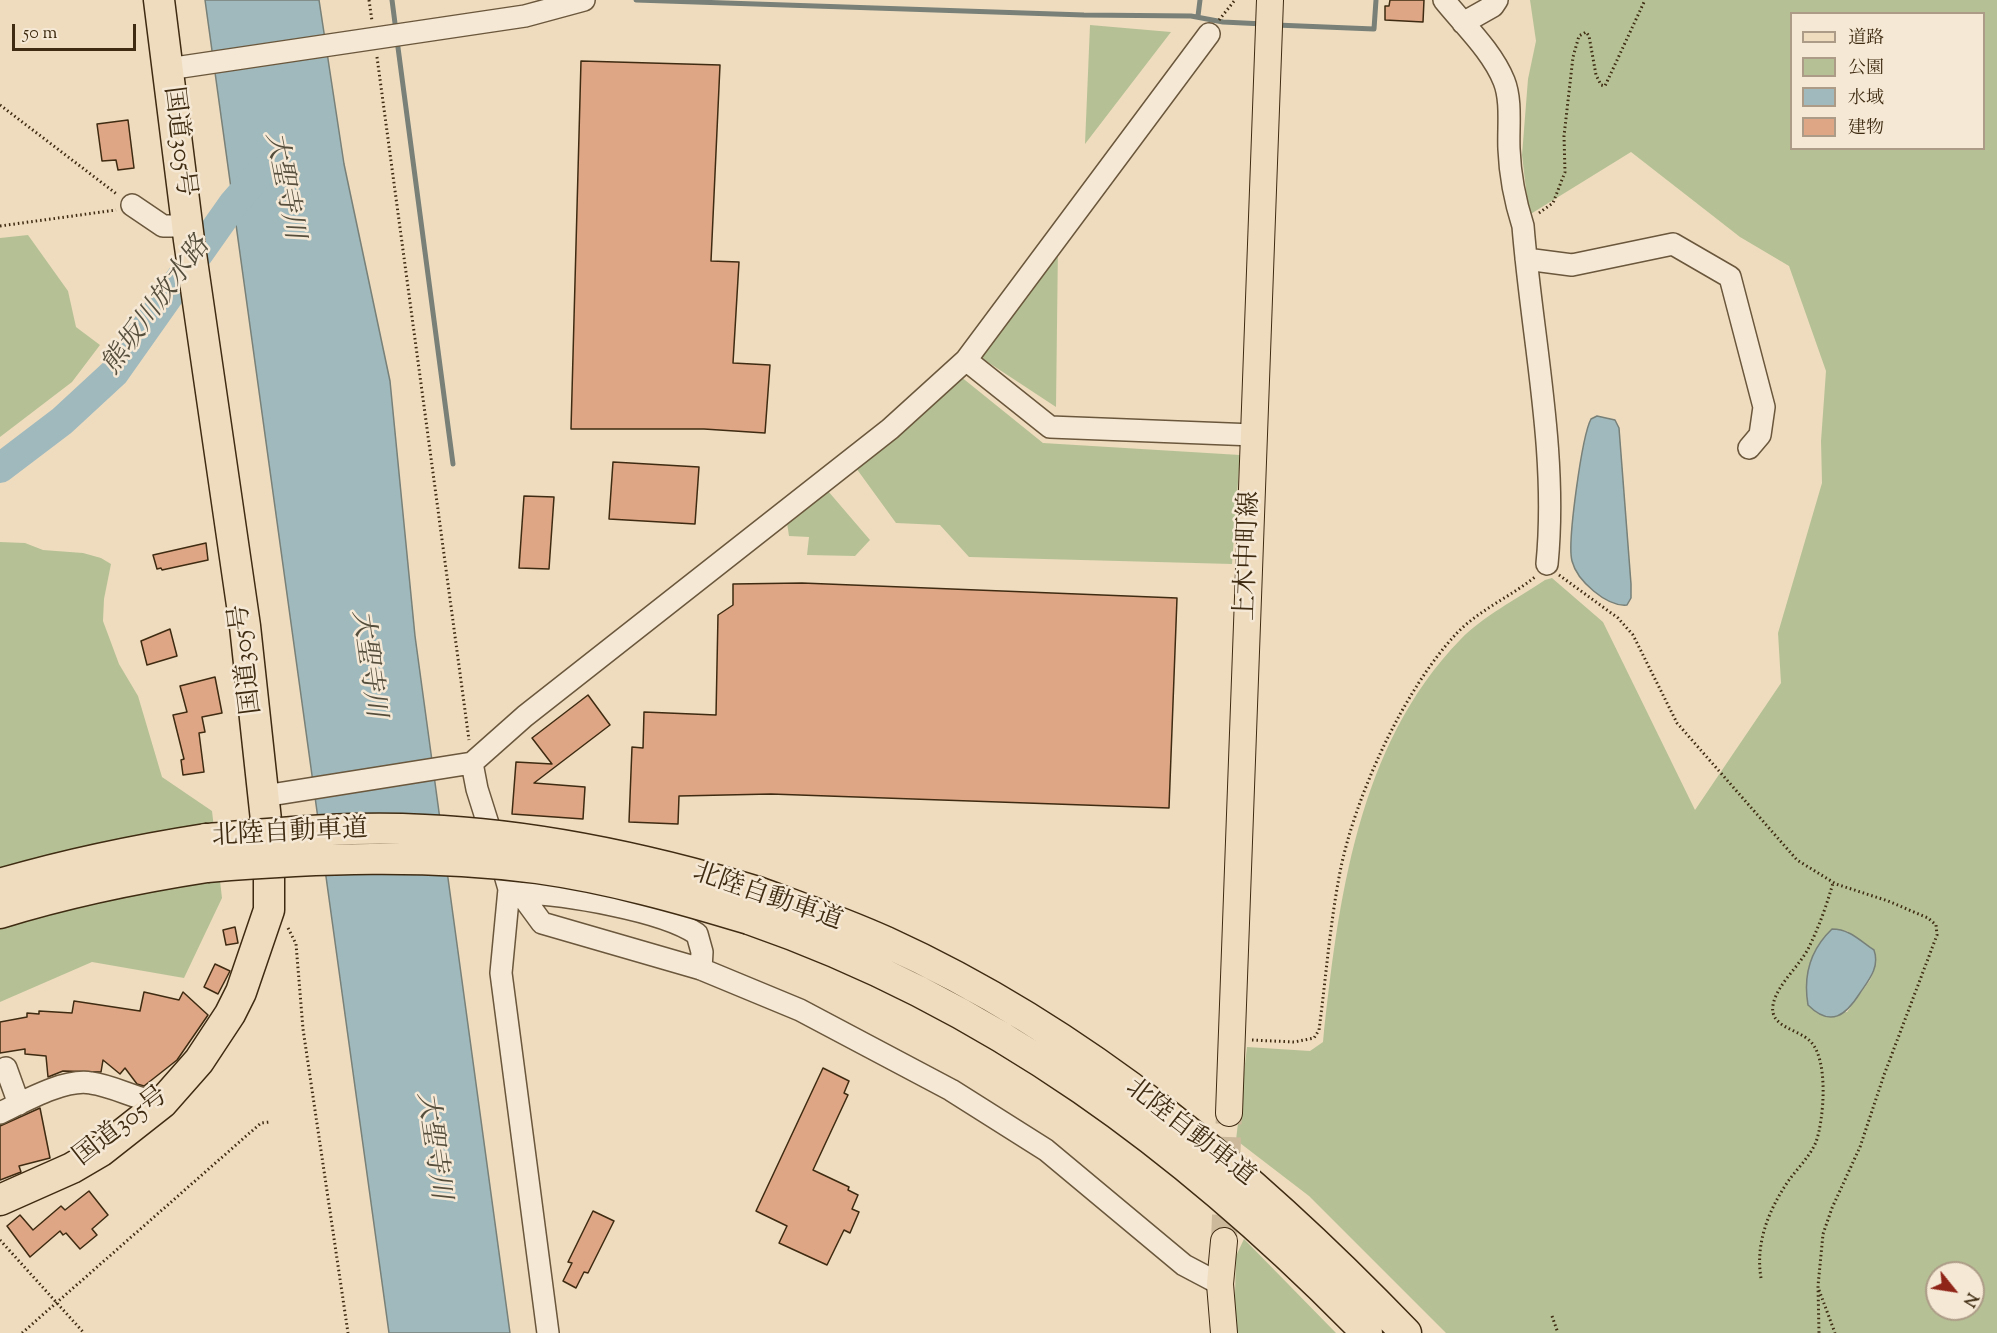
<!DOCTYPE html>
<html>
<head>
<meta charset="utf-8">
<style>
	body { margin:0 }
	#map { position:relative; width:1997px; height:1333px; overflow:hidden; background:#efdcbf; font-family:"Sorts Mill Goudy","Noto Serif JP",serif }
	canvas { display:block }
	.legend { position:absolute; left:1790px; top:12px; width:195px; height:138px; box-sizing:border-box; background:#f5e8d5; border:2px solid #ac9c87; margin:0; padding:8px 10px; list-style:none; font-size:18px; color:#3e2b11 }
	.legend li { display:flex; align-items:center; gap:12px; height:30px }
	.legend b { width:30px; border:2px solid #ac9c87 }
	.north { position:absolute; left:1925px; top:1261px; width:60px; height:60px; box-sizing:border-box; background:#f5e8d5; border:2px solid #ac9c87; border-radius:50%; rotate:120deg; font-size:16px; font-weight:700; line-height:24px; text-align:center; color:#3e2b11 }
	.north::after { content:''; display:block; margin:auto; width:21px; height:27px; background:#8f2418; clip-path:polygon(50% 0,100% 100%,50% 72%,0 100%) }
	.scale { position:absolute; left:12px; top:24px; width:124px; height:27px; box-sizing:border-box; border:3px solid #3e2b11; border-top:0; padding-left:8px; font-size:18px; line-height:21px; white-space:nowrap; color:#3e2b11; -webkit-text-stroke:4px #f5e8d5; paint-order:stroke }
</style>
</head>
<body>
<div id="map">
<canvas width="1997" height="1333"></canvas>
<ul class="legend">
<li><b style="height:8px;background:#efdcbf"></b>道路</li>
<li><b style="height:16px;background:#b5c195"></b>公園</li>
<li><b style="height:16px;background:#9fb9bd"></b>水域</li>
<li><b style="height:16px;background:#dea685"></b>建物</li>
</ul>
<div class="north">N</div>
<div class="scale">50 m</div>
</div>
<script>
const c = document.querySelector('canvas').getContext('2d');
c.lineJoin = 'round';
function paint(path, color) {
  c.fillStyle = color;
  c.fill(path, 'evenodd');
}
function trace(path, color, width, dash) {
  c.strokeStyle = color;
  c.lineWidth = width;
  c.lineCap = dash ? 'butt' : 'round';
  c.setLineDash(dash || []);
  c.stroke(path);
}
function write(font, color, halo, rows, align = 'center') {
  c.font = font + ' "Sorts Mill Goudy","Noto Serif JP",serif';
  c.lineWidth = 5;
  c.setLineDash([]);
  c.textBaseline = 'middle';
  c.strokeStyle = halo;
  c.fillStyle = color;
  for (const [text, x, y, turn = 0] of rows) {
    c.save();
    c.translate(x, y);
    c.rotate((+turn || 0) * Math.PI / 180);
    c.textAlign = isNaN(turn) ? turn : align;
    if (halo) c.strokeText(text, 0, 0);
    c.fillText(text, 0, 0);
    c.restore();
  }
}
const green = new Path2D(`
	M1530,0H1997V1333H1446L1309,1196L1236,1140L1247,1047L1310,1051L1323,1042C1338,902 1357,746 1460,640C1483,616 1517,599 1545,580L1552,578L1603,622L1695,810L1781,683L1778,633L1822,483L1821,441L1826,371L1789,266L1740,237L1631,152L1529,215L1522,155L1528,79L1536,41ZM1792,14H1984V148H1792ZM1832,929L1847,931L1874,950V971L1870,980L1847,1012L1817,1013L1808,1005C1803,976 1810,950 1832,929ZM1937,1273H1973V1309H1937Z
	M1090,25L1171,32L1085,144Z
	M28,235L68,291L76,327L100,345L72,382L0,437V238Z
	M1058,245L1056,407L977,355Z
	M960,376L1043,443L1240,455L1232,564L969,557L940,525L896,523L856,468L932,406Z
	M828,491L870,540L855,556L807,555L809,537L789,536L787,523Z
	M0,542L25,543L43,550L83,553L101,558L111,564L104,599L103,621L119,664L138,696L162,777L212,811L222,898L184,978L92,962L0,1002Z
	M1244,1239L1336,1333H1234L1236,1256Z`);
const water = new Path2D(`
	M205,0H319L344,164L390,381L415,636L510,1333H389Z
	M1597,416L1615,420L1619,428L1631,584V598L1627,605C1607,607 1577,581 1572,561C1567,543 1582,436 1591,419Z
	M1832,929C1850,929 1860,941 1874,950C1880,967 1869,980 1860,993C1846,1015 1831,1028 1808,1005C1803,976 1810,950 1832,929Z`);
const stream = new Path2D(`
	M392,0L396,31
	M636,0L1084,15L1191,16L1223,22L1264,24
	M1198,16L1200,0
	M1276,25L1374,29L1376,0
	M397,40L453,464`);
const river = new Path2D(`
	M0,468L62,421L114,373L234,203L261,172`);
const building = new Path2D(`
	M1390,0H1424L1423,22L1385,20V6H1389Z
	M581,61L720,65L711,261L739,262L733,363L770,365L765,433L704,429H571Z
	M128,120L134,168L118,170L116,160L102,161L97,124Z
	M613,462L699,467L695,524L609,519Z
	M524,496L554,497L549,569L519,568Z
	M206,543L208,560L162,570L161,568L157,569L153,555Z
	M802,583L1177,598L1169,808L771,794L679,796L678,824L629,822L632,747L643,748L644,712L716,715L718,615L733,605V584Z
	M170,629L177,656L147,665L141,641Z
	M215,677L222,713L202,717L205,732L199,733L204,772L183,775L181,760L184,759L173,715L187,712L180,686Z
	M588,695L610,725L534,783L585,787L583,819L512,814L516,762L552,764L532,738Z
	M235,927L238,943L226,945L223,930Z
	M215,964L230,971L218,994L204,987Z
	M144,992L179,1000L183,992L208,1015L177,1060L144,1086L137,1084L125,1068L120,1074L103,1060L101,1072L63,1071L48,1077L46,1056L25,1054V1049L0,1053V1022L27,1017V1013L39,1014V1011L72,1013L74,1001L140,1011Z
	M823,1068L849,1081L844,1093L848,1095L813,1170L849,1187L848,1190L858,1195L852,1209L859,1212L850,1233L844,1230L827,1265L779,1243L787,1226L756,1211Z
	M40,1108L50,1158L19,1166L21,1172L0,1180V1126Z
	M89,1191L108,1215L92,1229L97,1235L80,1249L66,1233L63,1235L60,1231L30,1257L7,1226L20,1215L33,1230L61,1206L65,1210Z
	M593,1211L614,1221L588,1273L584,1272L576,1288L563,1281L572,1263L568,1262Z`);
const majorTunnel = new Path2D(`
	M1224,1241L1229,1113`);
const path = new Path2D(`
	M369,0L372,21
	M1219,20L1235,0
	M377,57L469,740
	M0,105L118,195
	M1539,213L1553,203L1565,172L1564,136L1573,57L1579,36L1586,32L1589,36L1596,75L1601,85L1605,86L1645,0
	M0,226L116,210
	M1559,575L1618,618L1633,635L1677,723L1797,860L1836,884L1888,901L1928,918L1936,925L1937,935L1884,1075L1860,1147L1832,1208L1823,1234L1818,1286L1819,1333
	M288,928L296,944L303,1029L348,1333
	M1252,1040L1294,1042L1314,1038L1319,1030C1326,977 1330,924 1340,872C1355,796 1404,689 1457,633C1479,610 1510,597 1535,577
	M0,1240L84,1333
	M1761,1278C1755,1243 1769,1209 1789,1180C1798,1168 1810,1156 1816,1142C1824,1119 1829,1059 1810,1041C1798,1029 1769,1027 1773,1005C1777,984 1800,966 1809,947C1819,927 1827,904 1833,883
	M1819,1290L1835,1333
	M1552,1316L1558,1333
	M22,1333L261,1123L270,1122`);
const minor = new Path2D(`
	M1444,0C1464,25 1492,51 1504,81C1512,101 1508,128 1509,149C1510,175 1515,201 1523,226C1532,338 1558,452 1547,564
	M1463,23L1493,6L1497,0
	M168,69L525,16L584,0
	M132,205L163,226H187
	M1526,259L1572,265L1673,244L1730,277L1764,407L1760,435L1749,448
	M966,360L1050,427L1254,435
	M472,763L477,789L495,846
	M264,796L472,763L525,716L890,429L966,360L1209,34
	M505,875L509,889L501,973L548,1333
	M509,889L520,893L542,923L701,969L800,1010L951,1090L1046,1150L1184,1265L1220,1284
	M520,893C564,894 662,910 697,934L702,952L701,969
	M6,1068L19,1104
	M0,1113C23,1102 65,1078 91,1083C115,1086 136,1100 162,1103`);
const major = new Path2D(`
	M1229,1113L1270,0
	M1224,1333L1220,1284L1224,1241`);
const highway = new Path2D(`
	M0,884C68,864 136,850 206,839
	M758,892C801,908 844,923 886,942C1086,1033 1255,1176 1406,1333
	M0,913C68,892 136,878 207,867
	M749,919C992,1003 1189,1151 1367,1333
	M0,1200L72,1168L101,1151L162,1103L199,1061L230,1014L241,992L269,910V848L245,626L189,240L159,0`);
const highwayBridge = new Path2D(`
	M206,839C278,833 351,826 424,830C539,835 649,859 758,892
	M207,867C317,858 427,854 537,868C609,878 680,898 749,919`);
const streetNames = [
	["国道305号",177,142,83],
	["上木中町線",1250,556,-88],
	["国道305号",248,659,-97],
	["北陸自動車道",290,835,-3],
	["北陸自動車道",767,899,19],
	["国道305号",122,1128,-38],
	["北陸自動車道",1189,1134,38]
];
const waterNames = [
	["大聖寺川",282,186,79],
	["熊坂川放水路",158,307,-54],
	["大聖寺川",366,664,82],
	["大聖寺川",431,1146,82]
];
paint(green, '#b5c195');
paint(water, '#9fb9bd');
trace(water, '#788078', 1.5);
trace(stream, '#788078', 5);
trace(river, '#9fb9bd', 30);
paint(building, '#dea685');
trace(building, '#3e2b11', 1.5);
trace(majorTunnel, '#ccb99c', 26, [26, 13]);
trace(minor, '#6a573c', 24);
trace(major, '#3e2b11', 28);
trace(highway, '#3e2b11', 33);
trace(path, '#3e2b11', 3, [1.5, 3]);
trace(minor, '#f5e8d5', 21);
trace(major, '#efdcbf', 26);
trace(highway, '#efdcbf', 30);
trace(highwayBridge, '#3e2b11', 33, []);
trace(highwayBridge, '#efdcbf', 30);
write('26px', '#3e2b11', '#f5e8d5', streetNames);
write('italic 27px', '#564e3c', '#f5e8d5', waterNames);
</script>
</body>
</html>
